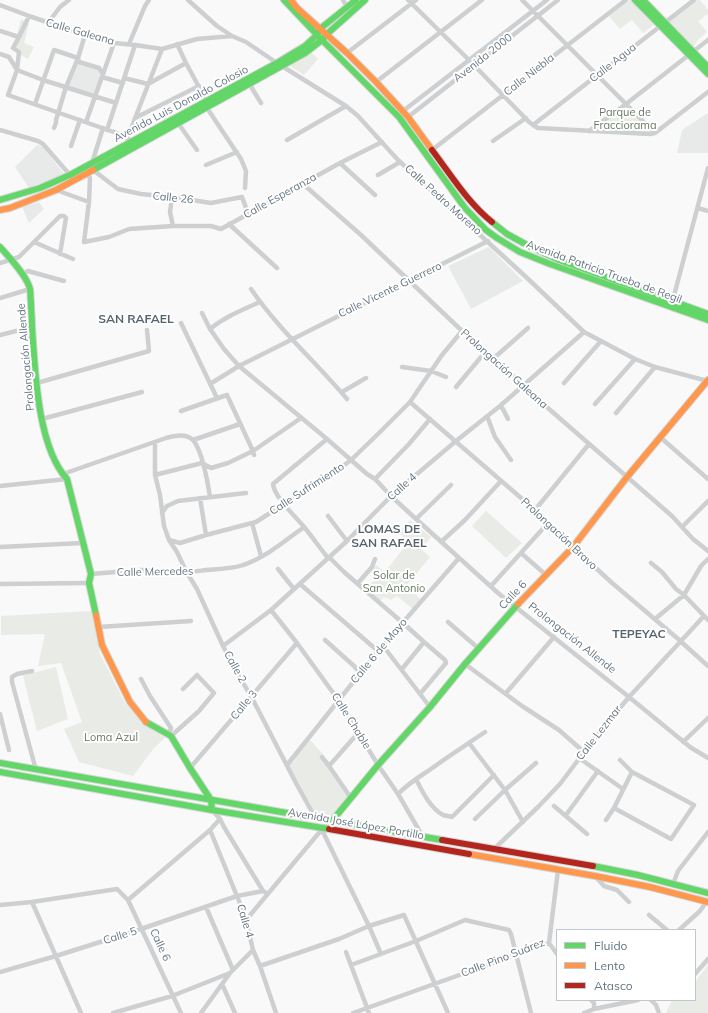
<!DOCTYPE html>
<html>
<head>
<meta charset="utf-8">
<style>
	body { margin:0 }
	#map { position:relative; width:708px; height:1013px; overflow:hidden; background:#f9f9f9; font-family:Mulish,sans-serif }
	canvas { display:block }
	.legend { position:absolute; left:556px; top:929px; width:140px; height:72px; box-sizing:border-box; background:#fff; border:1px solid #c1c8cd; margin:0; padding:5px 7px; list-style:none; font-size:12px; color:#657683 }
	.legend li { display:flex; align-items:center; gap:8px; height:20px }
	.legend b { width:20px; border:1px solid #c1c8cd }
</style>
</head>
<body>
<div id="map">
<canvas width="708" height="1013"></canvas>
<ul class="legend">
<li><b style="height:5px;background:#63d668"></b>Fluido</li>
<li><b style="height:5px;background:#ff974d"></b>Lento</li>
<li><b style="height:5px;background:#b3261e"></b>Atasco</li>
</ul>
</div>
<script>
const c = document.querySelector('canvas').getContext('2d');
c.lineJoin = 'round';
function paint(path, color) {
  c.fillStyle = color;
  c.fill(path, 'evenodd');
}
function trace(path, color, width, dash) {
  c.strokeStyle = color;
  c.lineWidth = width;
  c.lineCap = dash ? 'butt' : 'round';
  c.setLineDash(dash || []);
  c.stroke(path);
}
function write(font, color, halo, rows, align = 'center') {
  c.font = font + ' Mulish,sans-serif';
  c.lineWidth = 4;
  c.setLineDash([]);
  c.textBaseline = 'middle';
  c.strokeStyle = halo;
  c.fillStyle = color;
  for (const [text, x, y, turn = 0] of rows) {
    c.save();
    c.translate(x, y);
    c.rotate((+turn || 0) * Math.PI / 180);
    c.textAlign = isNaN(turn) ? turn : align;
    if (halo) c.strokeText(text, 0, 0);
    c.fillText(text, 0, 0);
    c.restore();
  }
}
const built = new Path2D(`
	M76,62L98,69L102,75L93,95L67,87Z
	M708,113V153H677L682,130Z
	M37,145L43,147L64,174L29,188L15,167Z
	M39,202L44,209L29,223L22,207Z
	M489,247L523,281L471,309L448,266Z`);
const green = new Path2D(`
	M630,0H631L654,25L643,33L632,20L620,29L609,16Z
	M696,0H700L708,10V14L698,21L707,32L698,40L693,47L668,21Z
	M21,19L29,23L24,43L34,47L28,59L21,55L14,47Z
	M310,51L318,59L304,75L290,66Z
	M626,104L655,133L591,131Z
	M486,511L522,543L506,558L472,526Z
	M410,520L431,537L421,549L430,557L407,585L421,600L413,609L397,596L391,600L384,597L380,601L366,588L378,577L372,571L376,565L385,572L409,541L398,532Z
	M91,611L100,654L125,703L142,723L165,738L154,748L133,776L79,762L64,729L82,722L61,663L38,666L45,634L1,635V616Z
	M56,667L68,719L37,731L23,676C34,672 45,670 56,667Z
	M310,740L323,754L321,756L351,798L332,821L316,818L288,765Z
	M708,965V1013H666L672,1000H695V982Z`);
const street = new Path2D(`
	M188,0L217,26L232,36L246,42L277,63L346,106L358,116L398,160L525,276L584,332L635,359L655,367L708,381
	M343,0L347,7
	M408,0L469,60L528,121L533,125L538,128L650,134L655,133L708,92
	M522,0L655,133
	M0,5L32,17L85,35L114,43L135,45L162,49L197,39L232,36
	M29,16L19,37L13,48L19,52L17,70L8,95L128,137
	M48,23L60,7L69,0
	M0,31L19,37
	M129,44L145,6L149,0
	M177,44L186,63L207,102
	M347,53L416,0
	M0,54L9,57L17,70
	M17,70L43,80L116,103
	M102,77L123,83
	M124,78L148,84L186,63
	M376,82L482,0
	M250,85L261,103
	M35,104L54,50L78,58L79,62L99,68L103,74
	M207,108L241,159L246,171L245,188
	M403,111L547,0
	M408,117L558,0
	M135,118L199,86
	M86,122L114,43
	M178,123L197,150
	M533,125L694,0
	M54,128L56,123V120L66,87L78,58L85,35
	M0,130L38,141L43,144L70,175
	M107,130L135,45
	M589,131L626,104L708,40
	M127,139L162,49
	M287,140L346,106
	M493,141L526,118
	M71,146L80,120
	M432,150L626,0
	M92,163L103,128
	M340,163L375,195
	M206,165L237,152
	M93,170L118,189L141,194L172,197L211,203L242,197L248,213
	M86,173L90,178L89,202L84,242L109,237L129,229L173,226H211L221,229L340,163L382,142
	M378,175L400,162
	M303,184L361,235L459,328L494,358L541,402L672,516L693,539L708,551
	M56,190L89,202
	M172,197L170,212L173,226
	M698,208L708,211
	M229,224L277,268
	M34,242L73,259
	M0,263L19,257L60,216H64L66,218L60,254
	M22,275L28,271L64,281
	M251,289C279,330 316,362 347,399
	M0,298L30,289
	M672,303L708,168
	M202,313L210,329L224,349L239,366L327,439L367,474L375,479L391,496L416,519L498,593L629,697L690,747L708,758
	M181,323L217,398
	M210,329C225,317 242,310 260,302
	M0,335L32,327
	M494,358L528,328
	M402,367L431,371L446,377
	M37,383L149,351L147,330
	M564,383L601,341
	M210,384L239,366L488,241
	M456,387L486,351
	M342,392L366,378
	M410,402L535,510L573,547L611,582L677,638L708,666
	M595,404L635,359
	M500,406L503,409L508,419
	M181,411L227,395L253,451L254,455
	M616,413L655,367
	M487,416L495,437L511,460
	M42,419L142,392
	M660,437L708,479
	M327,439L273,484C274,497 297,518 305,528C313,538 320,548 328,558
	M193,440C202,450 208,483 210,497
	M155,442V475L160,495L164,526L169,540L177,552L187,573L197,589L223,646L240,678L251,696L297,785L316,819
	M63,474L166,438C175,436 185,433 193,440L240,424
	M155,475L202,463L211,468L228,463L253,451L301,418
	M375,479L409,444L430,419
	M0,486L67,479
	M200,498L206,535
	M535,510L589,444
	M162,513L167,506L178,501L246,493
	M328,516L347,541
	M416,519L451,485
	M252,523L261,556
	M682,527L708,501
	M169,540L180,543L206,535L256,522L284,504L327,478L351,460L379,433L410,402L442,355L462,331
	M441,542L465,520L501,481
	M0,547L83,543
	M521,553L546,575
	M329,557L344,572L403,623L424,642L445,660L446,663L420,694
	M651,563L662,572L676,589L684,595L708,620
	M278,569L294,589
	M91,574L140,570L182,571C189,573 198,571 206,570C218,569 232,569 243,565C265,558 286,540 304,527
	M358,583L372,567L375,559
	M0,584L89,583
	M300,584L378,651
	M491,586L548,523
	M271,610L297,643L339,701L378,765L398,794L423,837
	M655,619L684,595L701,566L708,559
	M448,622L478,648
	M98,627L191,621
	M325,640L354,666L360,673
	M223,646L271,610L347,541L391,496L456,441L500,406L584,332
	M387,651L430,707
	M465,664L522,706L559,730L584,752
	M402,669L424,642
	M32,671L17,674L12,677V682L36,770
	M141,679L150,696L171,728L168,735
	M506,693L554,637
	M0,714L9,750
	M171,736L199,711L214,693L197,675L183,689
	M683,742L708,718
	M469,743L505,790L523,822
	M322,757L329,766L351,798
	M579,758L623,789
	M287,765L378,651L459,558
	M329,766L358,733
	M190,768L297,643
	M416,779C422,791 430,808 443,815C446,816 450,816 452,817L494,775
	M398,794C407,785 417,778 428,771C447,757 466,745 485,732
	M554,806L587,834
	M614,808L671,839L694,805L632,772L620,760
	M212,810L220,819L224,827L263,891L265,892
	M566,815L598,771
	M475,819L505,790L536,763
	M606,820L614,808L632,772
	M210,830L241,906L246,920L253,950L260,966L276,1013
	M322,830L369,926L381,954
	M494,849L538,807L560,784L594,739L629,697L681,641L704,616
	M595,876L604,886L617,890L629,902
	M673,884L678,871L708,832
	M128,900L210,830L220,819
	M32,902L81,1013
	M0,905L32,902L117,889L128,900L181,1013
	M206,907L233,970
	M649,915L667,930
	M246,920L323,828L332,821
	M679,930L700,911L707,901
	M549,943L558,870
	M549,943L557,954
	M346,952L369,1013
	M351,965L416,941L465,920L509,930L511,934L531,1013
	M260,966L339,939L369,926L404,915L448,1013
	M0,972L56,956L141,929L237,896L263,891
	M695,974L708,959
	M222,984L235,1013
	M591,1000L594,1003V1009
	M651,1000L656,1005L659,1013
	M113,1013L172,996L230,973
	M201,1013L230,973L253,950
	M353,1013L549,943
	M584,1013L594,1009L638,1000`);
const fast = new Path2D(`
	M284,0L322,40L399,117L465,208L486,230L497,238L520,252L550,264L708,320
	M635,0L708,74
	M643,0L708,67
	M93,170L305,53L322,40L327,34L365,0
	M0,200L40,188L70,175L277,63L305,46L317,35L321,28L356,0
	M492,222L507,234L527,245L559,260L708,314
	M0,247C9,257 27,276 30,289C31,293 30,298 31,302C31,310 32,318 32,326C35,369 37,446 67,479L91,574L89,583L96,615
	M146,722L171,736L190,768L211,800L212,810
	M0,763L442,840
	M0,772L212,810L329,829
	M332,821L378,765L430,707L465,664L518,604
	M593,866L638,875L708,893`);
const slow = new Path2D(`
	M291,0L297,8L347,53L376,82L408,117L432,150
	M0,210L10,208L56,190L93,170
	M518,604L573,547L627,477L708,380
	M96,615L102,645L130,702L146,722
	M469,854L595,876L650,887L708,902`);
const jam = new Path2D(`
	M432,150C451,175 468,203 492,222
	M329,829L469,854
	M442,840L593,866`);
const streetNames = [
	["Calle Galeana",80,32,16],
	["Avenida 2000",483,58,-38],
	["Calle Agua",613,63,-38],
	["Calle Niebla",529,75,-38],
	["Avenida Luis Donaldo Colosio",181,104,-28],
	["Calle Esperanza",280,196,-29],
	["Calle 26",173,198,6],
	["Calle Pedro Moreno",443,200,42],
	["Avenida Patricio Trueba de Regil",604,272,20],
	["Calle Vicente Guerrero",390,290,-26],
	["Prolongación Allende",26,357,-95],
	["Prolongación Galeana",504,369,42],
	["Calle 4",402,487,-42],
	["Calle Sufrimiento",307,489,-33],
	["Prolongación Bravo",559,534,43],
	["Calle Mercedes",155,572,-1],
	["Calle 6",513,595,-47],
	["Prolongación Allende",572,638,38],
	["Calle 6 de Mayo",379,651,-50],
	["Calle 2",235,667,61],
	["Calle 3",244,705,-50],
	["Calle Chable",351,721,58],
	["Calle Lezmar",599,733,-52],
	["Avenida José López Portillo",356,824,10],
	["Calle 4",245,921,73],
	["Calle 5",120,936,-17],
	["Calle 6",160,945,65],
	["Calle Pino Suárez",503,958,-21]
];
const parkNames = [
	["Parque de",625,113],
	["Fracciorama",625,126],
	["Solar de",394,576],
	["San Antonio",394,589],
	["Loma Azul",111,738]
];
const neighbourhoodNames = [
	["SAN RAFAEL",136,319],
	["LOMAS DE",389,529],
	["SAN RAFAEL",389,543],
	["TEPEYAC",639,634]
];
paint(built, '#e8e9e9');
paint(green, '#e8ebe6');
trace(fast, '#d5d6d7', 8);
trace(slow, '#d5d6d7', 8);
trace(jam, '#d5d6d7', 8);
trace(street, '#cecfd0', 4.5);
trace(fast, '#63d668', 6);
trace(slow, '#ff974d', 6);
trace(jam, '#b3261e', 6);
write('11px', '#657683', '#fff', streetNames);
write('11px', '#687a64', '#fff', parkNames);
write('bold 12px', '#57646e', '#fff', neighbourhoodNames);
</script>
</body>
</html>
